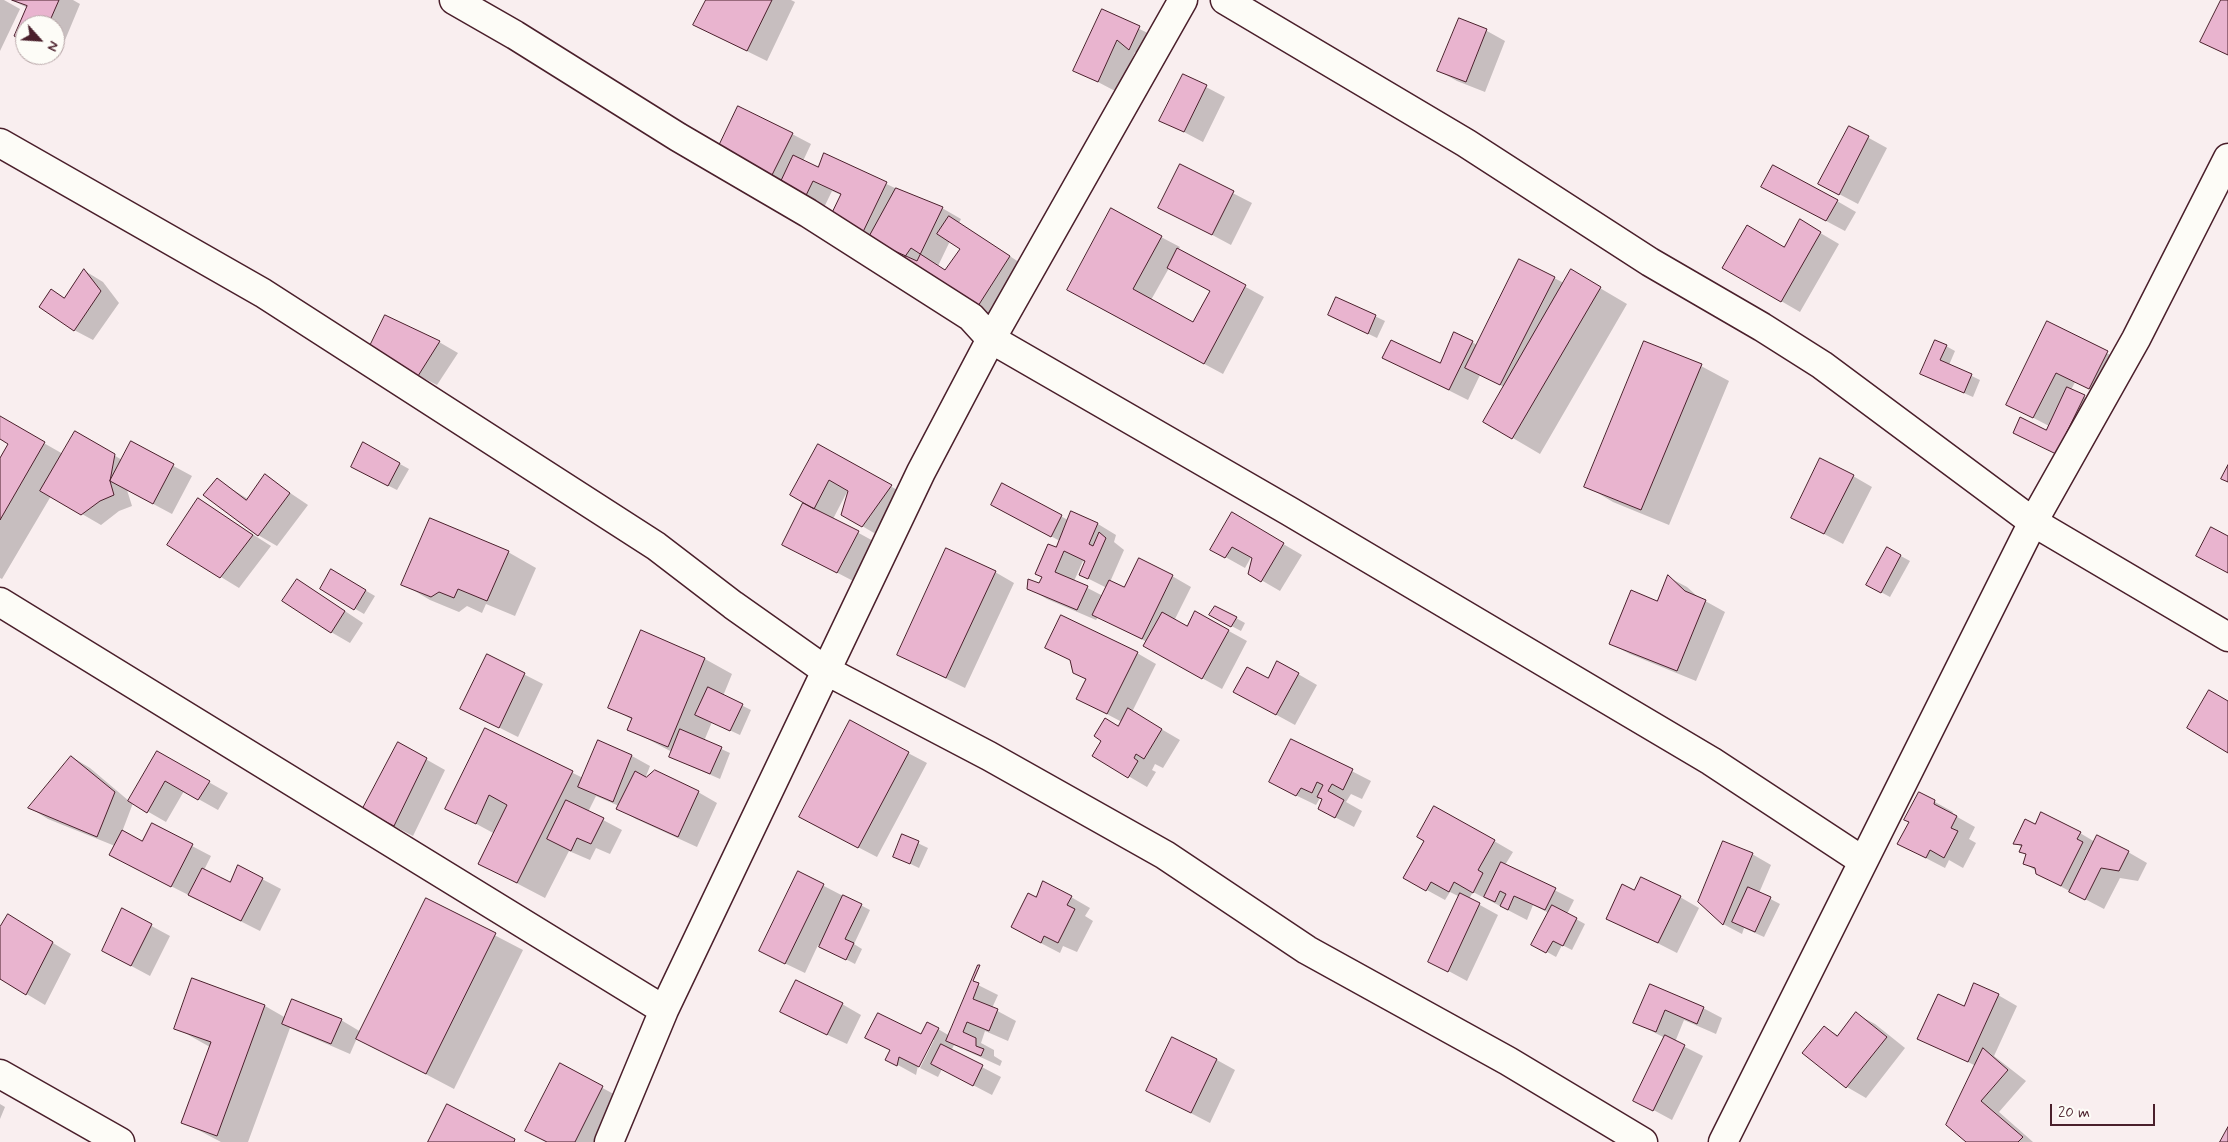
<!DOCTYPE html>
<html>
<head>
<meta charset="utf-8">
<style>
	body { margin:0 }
	#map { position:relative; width:2228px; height:1142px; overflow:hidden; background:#f9eeef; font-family:Mynerve,sans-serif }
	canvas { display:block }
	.north { position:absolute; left:15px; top:15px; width:50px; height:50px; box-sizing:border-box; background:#fdfcf7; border:1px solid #b5a4a5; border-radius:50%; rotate:116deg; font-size:14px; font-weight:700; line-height:20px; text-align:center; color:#4a1f2b }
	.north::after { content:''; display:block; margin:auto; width:18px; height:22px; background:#4a1f2b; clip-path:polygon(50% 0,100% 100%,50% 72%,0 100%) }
	.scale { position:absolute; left:2050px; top:1104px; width:105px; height:22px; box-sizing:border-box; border:2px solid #4a1f2b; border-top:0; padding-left:6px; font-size:15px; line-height:18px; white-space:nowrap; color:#4a1f2b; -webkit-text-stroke:4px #fdfcf7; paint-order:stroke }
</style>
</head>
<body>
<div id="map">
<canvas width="2228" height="1142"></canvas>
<div class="north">N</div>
<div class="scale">20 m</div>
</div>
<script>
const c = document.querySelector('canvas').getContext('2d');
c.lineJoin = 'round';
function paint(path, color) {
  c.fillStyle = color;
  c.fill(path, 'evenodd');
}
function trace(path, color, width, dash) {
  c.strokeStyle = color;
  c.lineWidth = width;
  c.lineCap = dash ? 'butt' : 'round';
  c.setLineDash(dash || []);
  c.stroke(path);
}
const shadow = new Path2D(`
	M0,0H4L20,9L0,51Z
	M11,0H73L80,4L58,57L54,55L55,25H25V41L16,36L28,8Z
	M707,0H791L795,2L767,61L714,35Z
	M1102,11L1158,38L1148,60L1135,52L1117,92L1075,70Z
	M1459,20L1487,31L1505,41L1485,92L1457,81L1439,71Z
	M1206,87L1225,97L1203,142L1161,120Z
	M1849,127L1887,148L1858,204L1839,194Z
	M792,134L811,144L803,161L818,169L825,155L897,189L942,208L961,219L959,223L1028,268L990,326L906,257L849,229L841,195L832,191L816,224L742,178ZM950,241L961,249L946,271L938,266Z
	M1180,166L1252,203L1231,245L1160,207Z
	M1781,197L1837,201L1856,212L1845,231Z
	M1800,221L1839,244L1800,312L1724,268L1784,248Z
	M1161,237L1180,247L1178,250L1264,297L1223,374L1087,301ZM1169,268L1211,291L1194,323L1151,300Z
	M85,271L103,282L119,303L93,340L74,330L66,299Z
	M1571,271L1627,304L1540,454L1484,421L1504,387L1480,375L1468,400L1384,358L1440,365L1472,342L1477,345L1554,278L1564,283Z
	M1337,298L1385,321L1377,338L1329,315Z
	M2047,323L2126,363L2108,399L2075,382L2071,390L2103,407L2075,463L2014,432L2047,431L2049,426L2007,404Z
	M439,342L458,353L437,385L388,360Z
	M1645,343L1701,366L1729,381L1669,525L1613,502L1586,486Z
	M1946,346L1955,351L1949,365L1980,380L1973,397L1931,379Z
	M0,418L63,454L75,432L122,460L131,443L192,476L172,514L127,490L132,506L119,511L101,525L51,496L2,579L0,578V461L10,443L0,437Z
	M364,444L409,469L397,490L361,472Z
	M818,446L910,497L881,537L862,526L849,488L833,519L877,543L857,583L784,545L805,503Z
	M265,476L308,505L277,546L258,535L217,480L248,499Z
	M1853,476L1872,487L1843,544L1792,517Z
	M1002,485L1068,520L1071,513L1098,524L1116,535L1114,542L1124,550L1110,582L1125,589L1172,576L1191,587L1174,621L1188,628L1196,613L1247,641L1222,689L1163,657L1147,642L1098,617L1096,620L1047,599L1028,588L1040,585L1060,541L1011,515ZM1083,561L1086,563L1081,575L1107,588L1103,596L1074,581Z
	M199,500L271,546L239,588L221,577Z
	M1232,514L1302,555L1280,591L1249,573L1254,552L1245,568L1211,549Z
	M1888,549L1910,561L1890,597L1868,585Z
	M508,552L536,568L515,616L486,604L482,613L467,606L459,612L430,600L403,584Z
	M332,571L375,596L364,614L321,589Z
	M995,572L1014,583L965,688L898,655Z
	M1668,577L1687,587L1698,597L1725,612L1696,681L1630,654L1611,644L1658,603Z
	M316,592L363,623L350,643L331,632Z
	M1236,618L1245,623L1241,631L1220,620Z
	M641,632L705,659L732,674L723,696L751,710L740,735L712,722L704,741L730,753L720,779L679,761L670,756L672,752L629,729L633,720L610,707Z
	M1046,647L1137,653L1156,664L1132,712L1180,740L1163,768L1155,764L1152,770L1156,772L1147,787L1094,756L1122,722L1078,699L1087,680L1074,672L1072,661Z
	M488,656L543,684L518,737L462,709Z
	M1298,674L1317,685L1295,725L1253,702L1269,680Z
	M486,730L583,778L598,742L632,756L650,766L645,779L698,792L717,803L697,847L636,819L618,808L619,806L596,796L588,812L622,830L610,854L596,848L590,860L569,851L545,898L480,864L495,834L447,808Z
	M1291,740L1371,781L1362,799L1351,794L1346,802L1362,811L1354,827L1319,809L1324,800L1320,798L1316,805L1289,792Z
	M399,744L445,770L413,836L363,810Z
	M157,753L228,793L218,810L184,791L166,822L133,803L122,832L143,843L152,825L211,856L204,870L230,883L262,879L281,889L260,931L129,865L115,846L48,819L30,808L72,757L90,768L129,801Z
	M908,753L927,763L877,857L819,827Z
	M1919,793L1953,812L1952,814L1975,827L1969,839L1976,843L1963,868L1949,860L1945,868L1918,854L1910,822Z
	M2036,826L2080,833L2095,842L2128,852L2147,863L2138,881L2120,878L2104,909L2056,884L2024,863L2027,855L2021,851L2022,847L2015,843Z
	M903,836L928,848L919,868L894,856Z
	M1494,841L1513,852L1505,865L1574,900L1567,914L1585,924L1572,950L1562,945L1556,957L1533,944L1549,913L1533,905L1527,920L1473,892L1469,899L1498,915L1467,981L1430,961L1460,897L1450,892L1445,900L1405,878Z
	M1752,854L1771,865L1759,893L1780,904L1764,937L1744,928L1742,934L1723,924Z
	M799,873L870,910L854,944L862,949L855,964L818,945L805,973L780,961Z
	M1071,897L1090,908L1085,916L1093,921L1077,952L1063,946L1060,953L1031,938L1036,899Z
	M1680,897L1699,908L1677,953L1608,918Z
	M427,900L523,950L454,1089L357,1038L350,1054L290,1028L248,1142H221L183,1122L210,1047L176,1028L193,980L265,1006L286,1018L341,1020L361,1032Z
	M122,910L170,936L150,976L122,961Z
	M27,927L71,954L45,1005L0,978V930Z
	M972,982L998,995L992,1008L1016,1021L1008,1041L985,1031L981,1043L994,1050V1056L1002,1061L1000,1066L954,1045L951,1051L1001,1077L992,1095L942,1069L938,1077L920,1068L934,1040H931L918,1066L916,1075L887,1059L891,1050L867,1037L922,1036L938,1029L950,1036Z
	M1651,985L1703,1008L1722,1018L1716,1034L1684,1020L1675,1042L1703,1056L1672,1120L1635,1100L1665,1038L1634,1022Z
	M1998,995L2017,1006L1994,1056L2026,1081L1999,1112L2033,1142H1967L1976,1066L1919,1038Z
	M842,1004L861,1015L847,1044L800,1022Z
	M1856,1014L1875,1024L1905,1048L1866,1098L1847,1087L1804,1053L1824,1027L1839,1036Z
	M1217,1060L1235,1070L1210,1123L1148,1091Z
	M560,1065L621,1098L599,1142H546L526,1131Z
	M0,1104L5,1107L0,1119Z`);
const building = new Path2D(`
	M12,0H59L48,25H25V41L14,36L27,6Z
	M706,0H772L747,51L693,25Z
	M2221,0H2228V55L2200,42Z
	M1102,9L1140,26L1129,50L1117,40L1098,82L1073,71Z
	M1459,18L1487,29L1466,82L1437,71Z
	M1183,74L1207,85L1184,132L1159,121Z
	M738,106L793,133L765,189L717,150Z
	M1849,126L1869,136L1839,195L1818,184Z
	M824,153L887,182L862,234L829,219L841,194L813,181L797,214L771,202L793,155L818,167Z
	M1180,164L1234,191L1212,235L1158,208Z
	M1773,165L1838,200L1826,221L1761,187Z
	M896,188L943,207L917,261L868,239Z
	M1111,208L1162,236L1133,289L1193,322L1210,291L1167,268L1177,248L1246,285L1204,364L1067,290Z
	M949,216L1010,256L971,317L897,268L911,248L945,270L960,249L937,234Z
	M1800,219L1821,232L1781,302L1722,268L1747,225L1784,247Z
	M1519,259L1555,277L1500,385L1465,368Z
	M84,269L101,291L74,331L39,307L51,289L64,298Z
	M1571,269L1601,287L1512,439L1483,422Z
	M1336,297L1376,315L1368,334L1328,315Z
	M385,315L440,341L418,376L368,350Z
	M2047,321L2108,351L2089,389L2056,373L2033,418L2006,405Z
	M1454,332L1473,341L1449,390L1382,358L1391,340L1440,363Z
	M1935,340L1947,345L1940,360L1972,374L1964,393L1920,374Z
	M1644,341L1702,364L1641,510L1584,487Z
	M2067,387L2085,395L2056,454L2013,433L2020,417L2046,430Z
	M0,416L45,442L0,520V458L8,444L0,439Z
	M75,431L115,454L110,481L114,495L100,501L81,515L40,491Z
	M131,441L174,464L153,504L110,481Z
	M363,442L400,463L388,486L351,467Z
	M818,444L892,485L862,527L841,515L848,491L829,480L814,509L790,495Z
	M1820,458L1854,475L1824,534L1791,518Z
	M2228,465V482L2221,479Z
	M265,474L290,493L258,536L203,495L217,478L246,500Z
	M1002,483L1062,515L1051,537L991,505Z
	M198,498L253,535L220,578L167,545Z
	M803,503L859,531L837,573L782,545Z
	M1071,511L1098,523L1089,544L1093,546L1099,532L1106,538L1088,579L1079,575L1085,561L1064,551L1055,572L1088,586L1077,610L1027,589L1028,579L1039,583L1042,577L1035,574L1048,544L1056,547Z
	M1232,512L1284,543L1261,582L1248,574L1252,558L1232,547L1225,558L1210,550Z
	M430,518L509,551L487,601L458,589L454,598L439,592L431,597L401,585Z
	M2211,527L2228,536V573L2196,556Z
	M1887,547L1901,555L1881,593L1866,585Z
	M946,548L996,571L946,678L897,655Z
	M1139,558L1173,575L1142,639L1092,615L1109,580L1124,587Z
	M331,569L366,590L354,610L320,589Z
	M1668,575L1685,591L1706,600L1677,671L1609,644L1631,590L1657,601Z
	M297,579L345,611L331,633L282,601Z
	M1215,606L1237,617L1231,627L1209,615Z
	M1195,611L1229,630L1202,679L1143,646L1162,612L1187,626Z
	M1061,615L1138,652L1107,714L1076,699L1086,679L1073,673L1070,660L1045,648Z
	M641,630L705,658L668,747L627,730L632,718L608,708Z
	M487,654L525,673L499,728L460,709Z
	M1277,661L1299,673L1276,715L1233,692L1247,667L1268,678Z
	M708,687L743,704L730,731L695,715Z
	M2209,690L2228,701V753L2187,728Z
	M1128,708L1162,729L1144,759L1136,754L1134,758L1138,761L1128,778L1092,756L1101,741L1094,736L1105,718L1118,726Z
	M850,720L909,752L858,848L799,817Z
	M485,728L573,771L517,883L478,864L507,805L489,795L476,824L445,809Z
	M680,729L722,747L710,774L669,757Z
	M1291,739L1353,769L1343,790L1332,784L1328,791L1344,800L1335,818L1318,809L1322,799L1317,797L1323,785L1317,782L1312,793L1301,788L1296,796L1269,782Z
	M598,740L632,755L613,802L578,787Z
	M398,742L427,758L394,826L362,810Z
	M157,751L210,781L198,800L165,781L147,813L128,801Z
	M71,756L115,792L97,837L28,808Z
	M655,770L699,791L678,837L616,809L635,771L646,777Z
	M1919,792L1935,800L1934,804L1957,816L1951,828L1958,831L1944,858L1930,850L1926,858L1897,844L1909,822L1904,820Z
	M566,800L604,818L591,844L577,838L571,851L547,839Z
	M1434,806L1495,840L1478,870L1483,873L1473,893L1454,882L1449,892L1431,882L1426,891L1403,878L1424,841L1417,837Z
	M2041,812L2081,832L2077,839L2083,842L2061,886L2036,874L2035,868L2023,864L2026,854L2019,852L2022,845L2013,844L2025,819L2035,824Z
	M152,823L193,844L171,887L109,855L122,830L142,841Z
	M902,834L919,841L910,864L893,857Z
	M2097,835L2129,851L2119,871L2101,868L2085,900L2069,892Z
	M1723,841L1753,853L1723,925L1698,902Z
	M1501,862L1556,888L1545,910L1514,896L1508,910L1500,906L1506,894L1500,891L1495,902L1484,897Z
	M238,865L263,878L241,921L188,895L202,868L230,882Z
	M798,871L824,884L785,964L759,951Z
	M1641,877L1681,896L1658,943L1606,919L1622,884L1634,890Z
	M1043,881L1072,896L1067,905L1075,909L1058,943L1044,936L1041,943L1011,927L1028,893L1036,897Z
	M1748,887L1771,897L1755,932L1732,922Z
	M1460,893L1480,903L1448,972L1428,962Z
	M843,895L862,904L845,939L854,943L846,960L819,947Z
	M426,898L496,933L426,1074L356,1039Z
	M1552,905L1577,918L1563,946L1553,941L1546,953L1531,945Z
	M122,908L152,924L131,966L102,951Z
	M8,914L53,942L26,995L0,979V927Z
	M978,965H980L973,981L979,983L973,999L998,1009L989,1031L967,1022L963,1032L976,1038V1046L984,1049L981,1056L946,1041Z
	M192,978L265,1005L217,1136L181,1123L211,1042L174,1029Z
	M796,980L843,1003L827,1035L780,1012Z
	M1974,983L1999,994L1968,1062L1917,1039L1938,994L1964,1006Z
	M1650,984L1704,1007L1697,1024L1665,1010L1656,1032L1633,1023Z
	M292,999L342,1019L331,1044L282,1024Z
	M1856,1012L1887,1037L1846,1088L1802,1053L1824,1026L1837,1036Z
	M878,1013L921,1034L927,1022L939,1028L919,1067L899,1057L897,1066L885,1060L890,1050L865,1038Z
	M1665,1035L1685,1045L1653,1111L1633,1101Z
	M1172,1037L1217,1059L1191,1113L1146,1091Z
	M941,1044L983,1065L973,1086L931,1064Z
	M1983,1048L2008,1070L1981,1101L2023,1137L2018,1142H1966L1946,1125Z
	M560,1063L603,1086L575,1142H547L525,1131Z
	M447,1104L515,1139L514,1142H428Z
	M2228,1127V1142H2220Z`);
const street = new Path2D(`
	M454,0L515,35L678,137L808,213L971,317L991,339L1289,511L1711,761L1863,861
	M1225,0L1466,143L1650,262L1762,327L1822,365L2033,522L2228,637
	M0,143L263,293L656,546L733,605L825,670L989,756L1165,855L1307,950L1508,1061L1643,1142
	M0,602L664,1010
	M0,1074L120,1142
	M609,1142L664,1010L921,472L991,339L1183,0
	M1723,1142L2033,522L2136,339L2228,158`);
paint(shadow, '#0003');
paint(building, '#e9b4cf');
trace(building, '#4a1f2b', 1);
trace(street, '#4a1f2b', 31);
trace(street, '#fdfcf7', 28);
</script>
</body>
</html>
